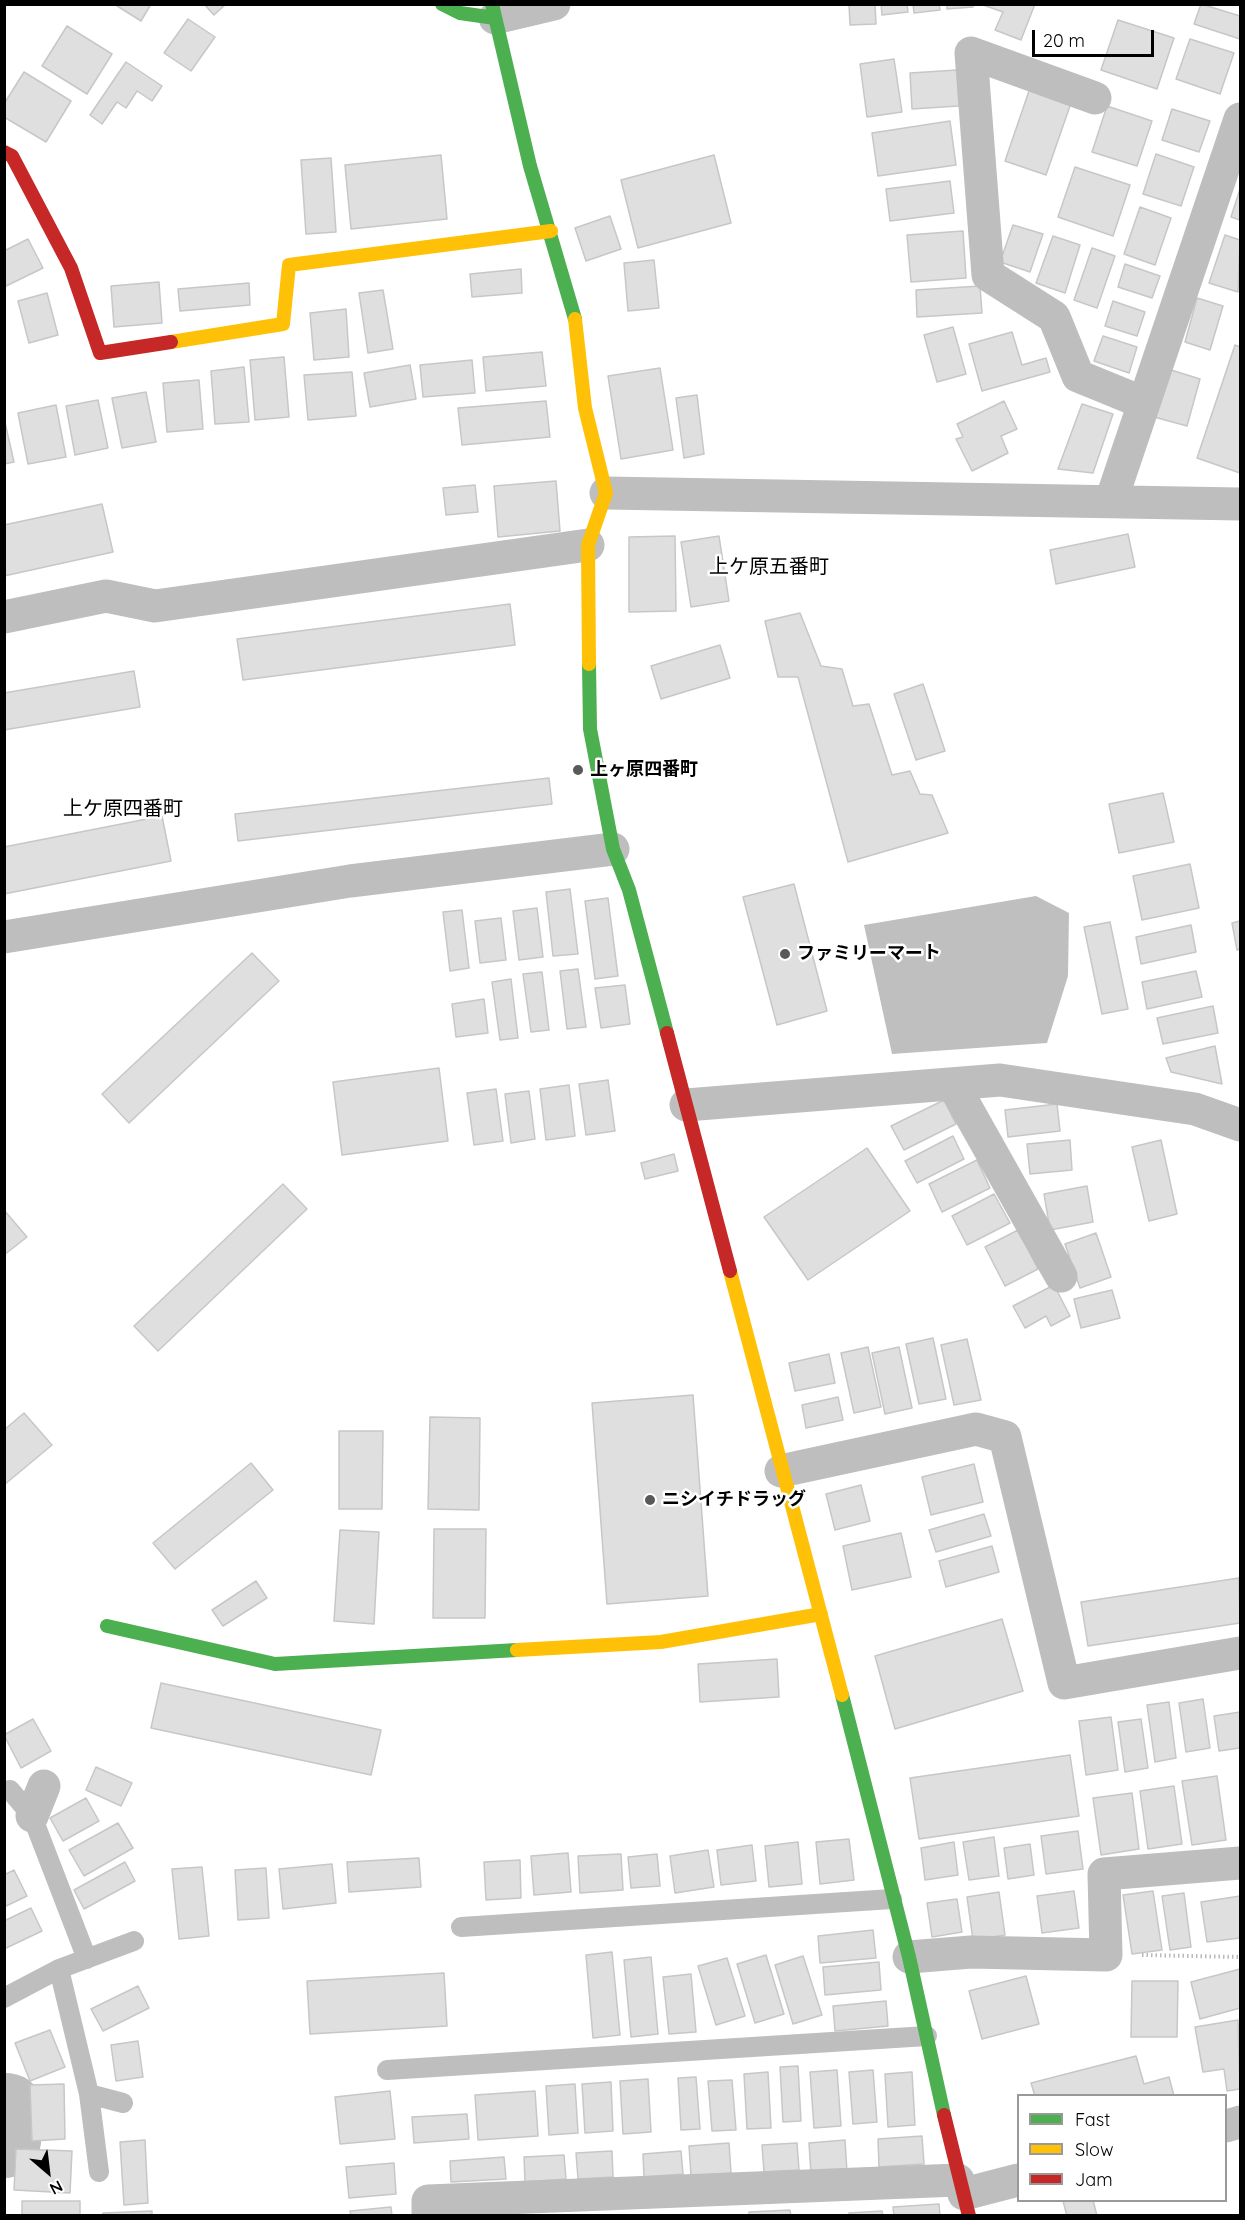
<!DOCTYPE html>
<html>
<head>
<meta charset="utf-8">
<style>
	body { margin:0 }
	#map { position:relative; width:1245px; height:2220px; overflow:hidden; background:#fff; font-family:Quicksand,sans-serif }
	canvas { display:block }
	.frame { position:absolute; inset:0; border:6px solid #000; pointer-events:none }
	.legend { position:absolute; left:1017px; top:2094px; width:210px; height:108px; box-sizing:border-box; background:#fff; border:2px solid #999; margin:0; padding:8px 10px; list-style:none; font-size:18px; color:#000 }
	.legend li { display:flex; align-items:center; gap:12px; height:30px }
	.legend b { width:30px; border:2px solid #999 }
	.north { position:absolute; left:18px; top:2142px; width:60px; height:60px; -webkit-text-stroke:4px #fff; paint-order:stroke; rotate:152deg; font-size:16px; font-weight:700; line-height:24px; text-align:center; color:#000 }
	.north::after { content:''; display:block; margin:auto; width:21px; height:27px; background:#000; clip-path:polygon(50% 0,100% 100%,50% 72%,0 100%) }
	.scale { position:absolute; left:1032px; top:30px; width:122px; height:27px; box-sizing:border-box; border:3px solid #000; border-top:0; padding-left:8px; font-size:18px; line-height:21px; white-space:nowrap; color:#000; -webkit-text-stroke:4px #fff; paint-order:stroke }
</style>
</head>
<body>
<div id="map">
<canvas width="1245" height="2220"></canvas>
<div class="frame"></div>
<ul class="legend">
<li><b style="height:8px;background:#4caf50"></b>Fast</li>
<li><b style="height:8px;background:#ffc107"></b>Slow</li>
<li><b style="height:8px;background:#c62828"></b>Jam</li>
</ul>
<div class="north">N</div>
<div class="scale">20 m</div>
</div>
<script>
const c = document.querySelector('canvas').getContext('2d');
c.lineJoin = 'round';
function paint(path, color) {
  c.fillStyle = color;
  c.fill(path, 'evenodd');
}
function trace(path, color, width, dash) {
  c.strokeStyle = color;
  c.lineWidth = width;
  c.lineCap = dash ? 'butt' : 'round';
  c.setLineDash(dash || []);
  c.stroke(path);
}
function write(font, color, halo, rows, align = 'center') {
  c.font = font + ' Quicksand,"Noto Sans JP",sans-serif';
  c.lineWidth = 5;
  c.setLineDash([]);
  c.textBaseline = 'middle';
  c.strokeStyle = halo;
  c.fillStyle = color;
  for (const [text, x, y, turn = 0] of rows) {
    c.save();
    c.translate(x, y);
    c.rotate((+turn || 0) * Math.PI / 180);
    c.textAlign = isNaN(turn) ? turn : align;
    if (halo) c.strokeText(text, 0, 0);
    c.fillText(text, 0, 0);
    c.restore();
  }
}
const water = new Path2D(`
	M1036,896L1069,913L1068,976L1047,1043L892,1054L864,925Z`);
const river = new Path2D(`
	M4,2141L7,2110`);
const building = new Path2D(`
	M114,4H151L141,21Z
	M204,4H226L214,15Z
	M849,4H875L876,24L850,25Z
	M881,4H907L908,12L882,15Z
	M913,4H939L940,10L914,13Z
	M947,4H973V7L947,9Z
	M1035,4L1021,40L995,30L1003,12L983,5Z
	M1201,4L1240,16V39L1194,24Z
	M188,19L215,37L191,71L164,53Z
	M1118,20L1174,38L1157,89L1101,70Z
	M67,26L112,54L87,94L42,66Z
	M1190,39L1234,53L1220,94L1176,79Z
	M894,59L902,112L867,117L860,64Z
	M126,62L162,86L152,101L137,91L126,108L117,102L102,124L90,115Z
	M957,70L959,106L912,109L910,73Z
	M24,72L71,101L46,142L4,117V104Z
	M1030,88L1071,103L1046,175L1005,161Z
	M1107,106L1152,121L1137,166L1092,152Z
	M1172,109L1210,121L1199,152L1162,140Z
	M950,121L956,165L878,176L872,133Z
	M1156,154L1194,167L1181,206L1143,194Z
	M441,155L447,219L351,229L345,165Z
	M714,155L731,223L638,248L621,180Z
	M331,158L336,232L306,234L301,160Z
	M1075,167L1130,185L1113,236L1058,217Z
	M950,181L954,213L890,221L886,189Z
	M1240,189V220L1231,217Z
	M1140,207L1171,218L1155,265L1124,254Z
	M610,216L621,249L586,261L575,228Z
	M1013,225L1043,234L1030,272L1000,262Z
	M963,231L966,278L911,282L907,235Z
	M1225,235L1240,240L1238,292L1209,283Z
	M1053,236L1080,245L1065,293L1036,283Z
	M28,239L43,268L4,287V251Z
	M1092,248L1115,256L1097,308L1074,300Z
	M654,260L659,308L628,311L624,263Z
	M1125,264L1160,276L1152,298L1118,287Z
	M521,269L522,293L472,297L470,274Z
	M159,282L162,323L114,327L111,286Z
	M249,283L250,305L180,311L178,289Z
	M980,286L982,313L917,317L916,290Z
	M383,290L393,349L368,353L359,293Z
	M47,293L58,335L29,343L18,301Z
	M1197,298L1223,306L1210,350L1185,342Z
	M1113,301L1145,312L1137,336L1105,326Z
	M346,309L349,357L314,360L310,313Z
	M953,327L966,374L937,382L924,335Z
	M1012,332L1022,365L1046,358L1050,372L982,391L969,344Z
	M1103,336L1137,347L1129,373L1094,361Z
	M1235,345L1240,347V473L1197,458Z
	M542,352L546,386L486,391L483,357Z
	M284,357L289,417L255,420L250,360Z
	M472,360L475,393L423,397L420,365Z
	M410,365L416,399L370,407L364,373Z
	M244,367L249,422L215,424L211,371Z
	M660,368L673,450L621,459L608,376Z
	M1168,369L1200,379L1187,426L1154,417Z
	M352,372L356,416L308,420L304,375Z
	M199,380L203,429L167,432L163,383Z
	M146,392L156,442L122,448L112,398Z
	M697,395L704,454L684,458L676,398Z
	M98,400L108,448L75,455L66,406Z
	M546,401L550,437L462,445L458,408Z
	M1004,401L1017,429L1001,436L1008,453L972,471L956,439L963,437L957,424Z
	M1082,404L1113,414L1093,473L1058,469Z
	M56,405L66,457L28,464L18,413Z
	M4,418L14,462L4,464Z
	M556,481L560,531L498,537L494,486Z
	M475,485L478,512L446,515L443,488Z
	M102,504L113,552L4,576V525Z
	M1128,534L1135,567L1056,584L1050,550Z
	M675,536L676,611L629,612V537Z
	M719,536L729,601L691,607L681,542Z
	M510,604L515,645L243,680L237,639Z
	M800,613L821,666L842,669L853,706L869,704L892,775L910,771L920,794L932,795L948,833L848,862L798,677H778L765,621Z
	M720,645L730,678L661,699L651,666Z
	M134,671L140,707L4,730V693Z
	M923,684L945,751L916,760L894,694Z
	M549,778L552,804L238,841L235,814Z
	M1163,793L1174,842L1119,853L1109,804Z
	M162,816L171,861L4,894V847Z
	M1190,864L1199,908L1142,920L1133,876Z
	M794,884L827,1011L777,1025L743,897Z
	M570,889L578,954L553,956L546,892Z
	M608,898L618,976L595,979L585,901Z
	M537,908L543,957L519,960L513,911Z
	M462,910L469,968L450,971L443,912Z
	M501,918L506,960L480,963L475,921Z
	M1240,921V949L1237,950L1232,923Z
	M1110,922L1128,1009L1102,1014L1084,927Z
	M1191,925L1196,952L1141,964L1136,937Z
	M252,953L279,981L129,1123L102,1094Z
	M578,969L586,1027L567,1029L560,971Z
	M1196,971L1202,997L1147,1009L1142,982Z
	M542,972L549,1030L531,1032L523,974Z
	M511,979L518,1038L500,1040L492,982Z
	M625,985L630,1024L601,1028L595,988Z
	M484,999L488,1033L456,1037L452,1004Z
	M1213,1006L1218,1033L1163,1044L1157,1018Z
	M1215,1046L1222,1084L1171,1072L1166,1058Z
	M439,1068L448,1141L342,1155L333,1082Z
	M608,1080L615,1131L586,1135L579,1084Z
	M569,1085L575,1136L546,1140L540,1089Z
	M496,1089L503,1141L474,1145L467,1093Z
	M529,1091L535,1139L511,1143L505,1094Z
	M944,1100L956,1124L904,1150L891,1126Z
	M1057,1104L1060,1131L1008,1137L1005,1110Z
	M953,1136L964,1159L917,1183L905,1161Z
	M1070,1140L1072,1170L1030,1174L1027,1144Z
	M1161,1140L1177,1214L1149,1221L1132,1147Z
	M867,1148L910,1211L808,1280L764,1217Z
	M674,1154L678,1171L645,1179L641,1163Z
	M977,1160L990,1188L942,1212L929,1184Z
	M283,1184L307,1209L158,1351L134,1326Z
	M1087,1186L1093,1222L1050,1230L1044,1194Z
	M994,1194L1010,1223L967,1245L952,1216Z
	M4,1210L27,1237L4,1255Z
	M1018,1230L1038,1269L1005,1286L985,1247Z
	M1096,1233L1111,1277L1080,1288L1065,1244Z
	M1054,1285L1070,1316L1051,1326L1046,1316L1025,1328L1013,1306Z
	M1112,1290L1120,1318L1081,1328L1074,1299Z
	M933,1338L946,1399L919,1404L906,1344Z
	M967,1339L981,1400L954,1405L941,1345Z
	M868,1347L881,1407L854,1413L841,1353Z
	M899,1347L912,1408L885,1414L872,1353Z
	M829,1354L835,1383L795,1391L789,1363Z
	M693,1395L708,1596L607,1604L592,1403Z
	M838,1397L843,1420L806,1428L802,1405Z
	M24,1413L52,1445L4,1485V1430Z
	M430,1417L480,1418L479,1510L428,1509Z
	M339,1431H383L382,1509H339Z
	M251,1463L273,1490L175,1569L153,1543Z
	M974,1464L983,1502L931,1515L922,1477Z
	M861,1485L870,1521L835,1530L826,1494Z
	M984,1514L991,1536L936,1552L929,1530Z
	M434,1529H486L485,1618H433Z
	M340,1530L379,1532L374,1624L334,1621Z
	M901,1533L911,1577L852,1590L843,1546Z
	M992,1546L999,1572L946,1587L939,1561Z
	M1239,1578L1240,1623L1088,1646L1081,1602Z
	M256,1581L267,1598L223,1626L212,1610Z
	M1002,1619L1023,1691L895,1729L875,1656Z
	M777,1659L779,1697L700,1702L698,1664Z
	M161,1683L381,1730L371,1775L151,1728Z
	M1203,1699L1210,1748L1186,1752L1179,1703Z
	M1169,1702L1176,1758L1155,1762L1147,1705Z
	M1240,1712V1748L1219,1751L1214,1716Z
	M1111,1717L1118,1770L1086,1775L1079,1721Z
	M33,1719L51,1751L21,1768L4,1735Z
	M1141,1719L1148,1768L1125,1772L1118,1722Z
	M1070,1755L1079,1816L919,1839L910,1778Z
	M96,1767L132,1783L121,1806L86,1790Z
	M1217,1776L1226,1840L1192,1845L1182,1781Z
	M1174,1786L1182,1844L1148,1849L1140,1791Z
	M1132,1793L1139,1849L1101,1855L1093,1798Z
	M86,1798L99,1821L63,1841L50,1818Z
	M118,1823L133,1848L84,1876L69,1850Z
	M1078,1831L1083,1869L1046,1874L1041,1836Z
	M994,1837L999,1876L969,1880L963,1842Z
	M849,1839L854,1880L820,1884L816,1842Z
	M798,1842L802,1884L769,1887L765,1846Z
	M954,1842L958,1875L925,1880L921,1848Z
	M1030,1844L1034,1875L1008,1879L1004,1848Z
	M752,1845L756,1881L721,1885L717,1850Z
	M708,1850L714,1887L675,1893L670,1856Z
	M568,1853L571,1892L534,1895L531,1856Z
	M621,1854L623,1890L580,1893L578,1856Z
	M657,1854L660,1886L631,1888L628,1857Z
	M419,1858L421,1887L349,1892L347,1862Z
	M520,1860L521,1898L486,1900L484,1862Z
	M125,1862L135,1881L84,1909L74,1890Z
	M332,1864L336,1903L283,1909L279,1869Z
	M202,1867L209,1936L179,1939L172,1869Z
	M266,1868L269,1918L238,1920L235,1870Z
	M14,1870L27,1896L4,1907V1875Z
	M1074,1891L1079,1928L1042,1933L1037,1896Z
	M1153,1891L1162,1950L1132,1954L1123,1895Z
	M999,1892L1005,1935L973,1940L967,1897Z
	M1184,1893L1191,1947L1170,1950L1162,1896Z
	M1240,1896V1938L1207,1942L1201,1902Z
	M957,1899L962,1932L932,1937L927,1903Z
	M31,1908L42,1931L4,1949V1921Z
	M873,1930L876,1958L820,1963L818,1936Z
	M612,1952L620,2035L593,2038L586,1955Z
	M766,1955L784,2014L755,2023L737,1964Z
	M803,1956L822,2015L793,2024L775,1965Z
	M651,1957L658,2034L631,2037L624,1960Z
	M727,1958L745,2016L716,2025L698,1966Z
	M879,1962L881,1990L825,1995L823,1967Z
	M1240,1969V2008L1200,2019L1191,1982Z
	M444,1973L447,2026L310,2034L307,1981Z
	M691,1974L696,2032L669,2034L663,1977Z
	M1026,1976L1039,2024L982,2039L969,1991Z
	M1132,1981H1178L1177,2037H1131Z
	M138,1986L149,2008L103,2031L91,2009Z
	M886,2001L888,2026L835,2031L833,2006Z
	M1238,2020L1240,2089L1227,2091L1224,2069L1203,2072L1195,2027Z
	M50,2030L65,2067L30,2081L15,2043Z
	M138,2041L143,2077L116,2081L111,2045Z
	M1136,2056L1144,2084L1169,2077L1174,2096H1035L1031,2083Z
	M798,2066L801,2121L783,2122L780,2067Z
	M837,2070L841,2126L814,2128L810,2072Z
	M873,2070L877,2122L853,2124L849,2072Z
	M768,2072L771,2128L747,2129L744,2074Z
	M912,2072L915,2125L888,2127L885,2074Z
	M696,2077L700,2129L681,2130L678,2078Z
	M648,2079L651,2132L623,2134L620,2081Z
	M732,2080L736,2130L712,2131L708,2081Z
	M611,2082L613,2131L585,2133L582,2084Z
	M64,2084L65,2139L32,2141L30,2085Z
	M575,2084L578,2133L549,2135L546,2086Z
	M390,2091L395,2139L340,2144L335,2097Z
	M535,2091L538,2136L478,2140L475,2095Z
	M467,2114L469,2139L414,2143L412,2117Z
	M922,2136L924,2164L879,2167L878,2139Z
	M145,2140L148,2203L124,2205L120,2142Z
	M845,2140L847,2172L811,2174L809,2143Z
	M729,2143L731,2173L691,2176L689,2146Z
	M797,2143L799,2170L764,2172L762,2145Z
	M16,2149L72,2151L70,2193L14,2190Z
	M612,2151L613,2177L578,2179L576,2153Z
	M681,2151L683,2174L644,2177L643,2154Z
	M564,2155L566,2179L525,2182L524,2157Z
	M504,2157L506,2179L451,2182L450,2161Z
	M394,2163L396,2194L349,2198L346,2167Z
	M1093,2200L1097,2216H1067L1063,2201Z
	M22,2201H80V2216H22Z
	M939,2204L940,2216H894L893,2207Z
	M391,2207L392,2216H351L350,2211Z
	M790,2210L791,2216H749V2212Z
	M152,2211V2216H103V2213Z
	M882,2211L883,2216H849V2213Z`);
const path = new Path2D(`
	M1142,1955L1240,1957`);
const lane = new Path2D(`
	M10,1790L32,1816L87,1959
	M461,1927L892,1899
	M59,1969L89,2094L99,2172
	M4,1998L59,1969L134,1941
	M387,2070L927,2036
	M89,2094L123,2103`);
const street = new Path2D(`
	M495,18L554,4
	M1095,98L971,53L988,275L1054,317L1078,376L1144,403
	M606,493L1240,504
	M1111,501L1240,119
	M4,617L106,596L155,606L588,545
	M4,937L350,881L613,849
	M953,1084L1061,1276
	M686,1105L1000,1080L1195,1109L1240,1125
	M781,1471L976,1429L1005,1437L1064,1683L1240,1653
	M32,1816L44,1786
	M909,1957L971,1952L1106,1955L1104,1874L1240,1863
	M1226,2126L1240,2122
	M964,2194L1018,2180
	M428,2216V2201L958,2180`);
const fast = new Path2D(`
	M442,4L460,13L495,18
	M492,4L530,166L575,319
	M589,664L590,729L613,849L629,890L667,1033
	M107,1626L275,1664L517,1650
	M842,1695L909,1957L944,2115`);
const slow = new Path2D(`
	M575,319L585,408L606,493L588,545L589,664
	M171,342L283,324L289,265L551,231
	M730,1271L842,1695
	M517,1650L661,1642L821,1614`);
const jam = new Path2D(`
	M4,152L12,156L71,268L100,353L171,342
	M667,1033L730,1271
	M944,2115L969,2216`);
const markers = [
	[578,770,6,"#595959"],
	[785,954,6,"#595959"],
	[650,1500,6,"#595959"]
];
const poiNames = [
	["上ヶ原四番町",590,770],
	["ファミリーマート",797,954],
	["ニシイチドラッグ",662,1500]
];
const neighbourhoodNames = [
	["上ケ原五番町",769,567],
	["上ケ原四番町",123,809]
];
paint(water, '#bfbfbf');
trace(river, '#bfbfbf', 74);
paint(building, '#dfdfdf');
trace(building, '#c7c7c7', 1.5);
trace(path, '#b9b9b9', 4, [1.5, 3]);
trace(lane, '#bebebe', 20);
trace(street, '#bebebe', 33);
trace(fast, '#4caf50', 14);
trace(slow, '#ffc107', 14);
trace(jam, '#c62828', 14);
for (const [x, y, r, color] of markers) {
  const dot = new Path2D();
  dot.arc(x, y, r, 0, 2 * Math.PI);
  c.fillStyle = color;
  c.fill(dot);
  trace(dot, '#fff', 2);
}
write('bold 18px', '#000', '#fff', poiNames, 'left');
write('20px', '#000', '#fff', neighbourhoodNames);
</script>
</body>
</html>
